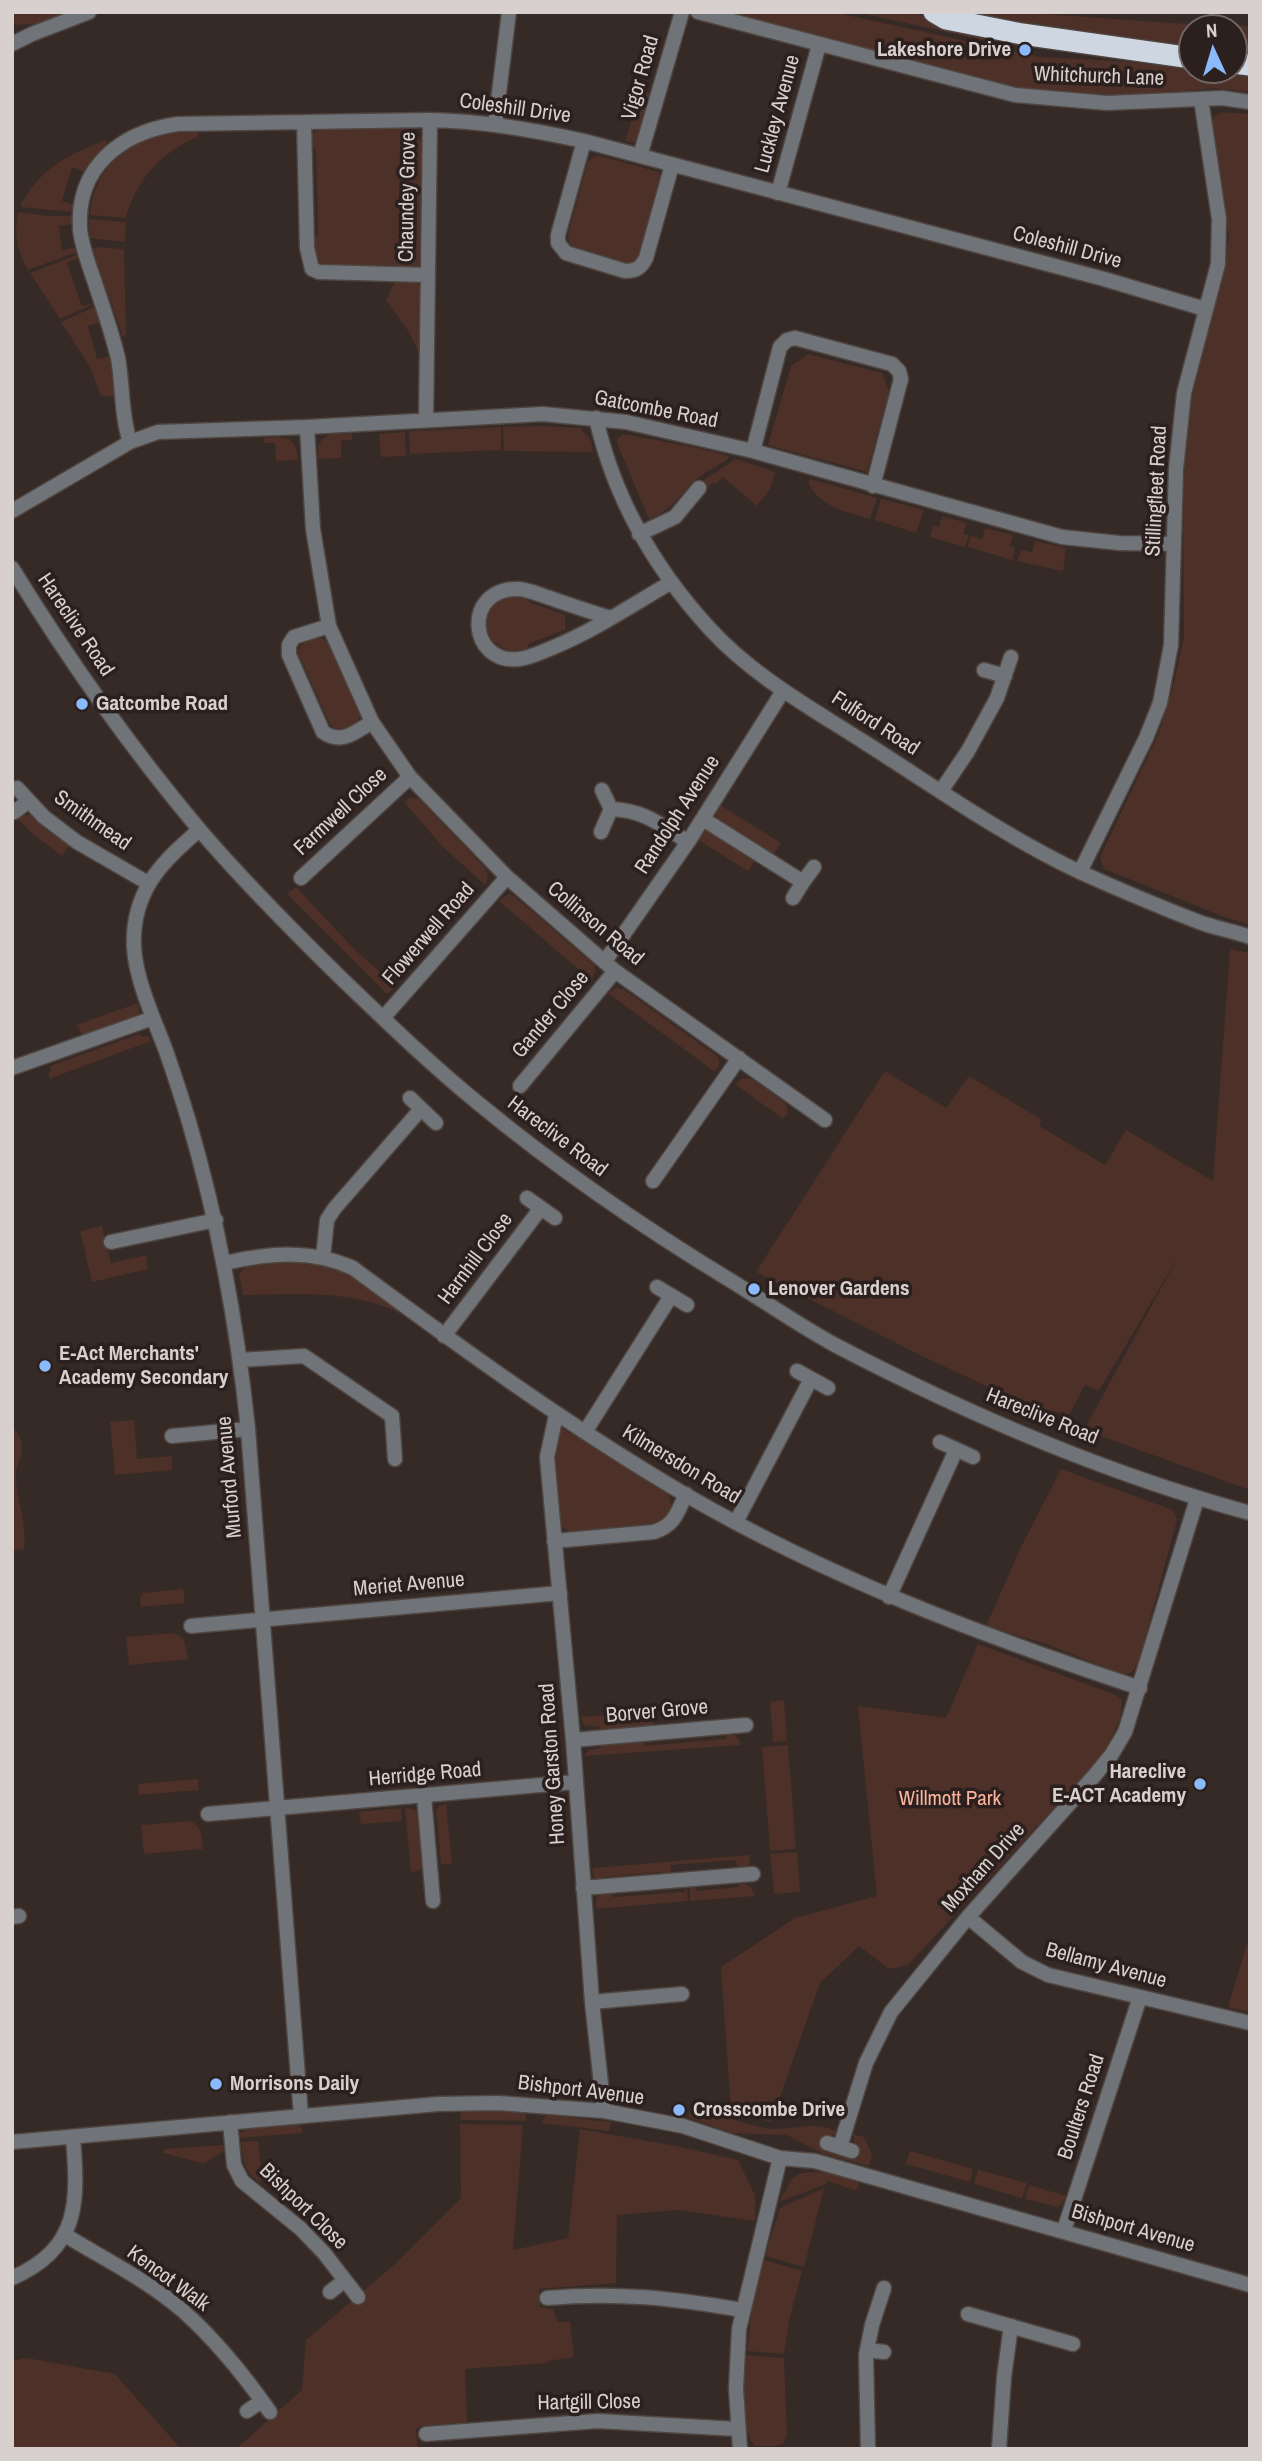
<!DOCTYPE html>
<html>
<head>
<meta charset="utf-8">
<style>
	body { margin:0 }
	#map { position:relative; width:1262px; height:2461px; overflow:hidden; background:#352a26; font-family:"Archivo Narrow",sans-serif }
	canvas { display:block }
	.frame { position:absolute; inset:0; border:14px solid #d8d0ce; pointer-events:none }
	.north { position:absolute; left:1178px; top:14px; width:70px; height:70px; box-sizing:border-box; background:#2b201d; border:2px solid #706664; border-radius:50%; rotate:356deg; font-size:19px; font-weight:700; line-height:28px; text-align:center; color:#d8d0ce }
	.north::after { content:''; display:block; margin:auto; width:24px; height:32px; background:#8abafc; clip-path:polygon(50% 0,100% 100%,50% 72%,0 100%) }
</style>
</head>
<body>
<div id="map">
<canvas width="1262" height="2461"></canvas>
<div class="frame"></div>
<div class="north">N</div>
</div>
<script>
const c = document.querySelector('canvas').getContext('2d');
c.lineJoin = 'round';
function paint(path, color) {
  c.fillStyle = color;
  c.fill(path, 'evenodd');
}
function trace(path, color, width, dash) {
  c.strokeStyle = color;
  c.lineWidth = width;
  c.lineCap = dash ? 'butt' : 'round';
  c.setLineDash(dash || []);
  c.stroke(path);
}
function write(font, color, halo, rows, align = 'center') {
  c.font = font + ' "Archivo Narrow",sans-serif';
  c.lineWidth = 7;
  c.setLineDash([]);
  c.textBaseline = 'middle';
  c.strokeStyle = halo;
  c.fillStyle = color;
  for (const [text, x, y, turn = 0] of rows) {
    c.save();
    c.translate(x, y);
    c.rotate((+turn || 0) * Math.PI / 180);
    c.textAlign = isNaN(turn) ? turn : align;
    if (halo) c.strokeText(text, 0, 0);
    c.fillText(text, 0, 0);
    c.restore();
  }
}
const green = new Path2D(`
	M12,12H68L34,26L33,24L12,25Z
	M724,12H833L1040,57L1120,61L1250,75V92L1214,88L1125,98L1014,90Z
	M856,12H918C935,29 961,30 984,35L983,40Z
	M973,12C1065,12 1157,25 1250,26V56L1234,54V28H1192V49L984,19Z
	M641,90L651,93L638,140L632,143L625,141Z
	M1222,112L1250,114V925L1227,918L1104,869L1100,857L1159,733L1172,691L1184,637L1183,495L1186,449L1192,399L1205,337L1220,284L1229,237L1211,124L1215,116Z
	M406,127L416,131L423,147L422,258L418,267L405,270L402,266L350,265C340,272 325,268 315,262L311,240L318,235L316,151L308,140L313,133L320,130Z
	M196,131L199,136C163,151 135,180 126,218L90,215C96,155 142,133 196,131Z
	M105,140L108,146L86,172L72,167L62,201L75,205L74,212L20,207C37,170 69,154 105,140Z
	M597,155L658,172L663,177L644,257L633,265L570,248L568,234L588,161Z
	M18,212L48,216H73V224L59,226L62,250L75,248L77,252L28,270C17,253 14,231 18,212Z
	M89,219L126,222L125,242L90,238Z
	M97,247L124,249L126,336L123,337L92,249Z
	M77,255L78,258L67,263L82,306L95,303L60,319L30,273Z
	M396,280H411L420,285L422,293V351H418L409,332L386,300Z
	M94,307H96L101,322L88,326L97,359L110,356L115,397L101,396L89,365L61,322Z
	M808,354L882,373L889,392L867,472L768,445L791,366Z
	M543,426L580,428L591,440L593,452L504,451L503,427Z
	M501,427V450L410,454L409,431Z
	M405,432L406,456L381,457L379,434Z
	M331,434H352V440L341,441V458L318,459C317,447 319,438 331,434Z
	M623,434L698,448L729,456L727,460C715,467 703,473 693,482C679,497 669,512 649,519L617,443V439Z
	M279,437C294,439 297,445 298,460L276,461L275,443H263L264,438Z
	M736,459L775,472L770,489L757,506L723,477L716,484L713,482L705,490L699,483Z
	M810,479L877,498L870,519C848,513 817,505 808,482Z
	M881,499L924,510L916,533L875,520Z
	M942,516L967,523L963,534L969,535L965,547L930,537L933,526L939,527Z
	M985,528L1013,535L1010,546L1015,548L1012,560L968,547L971,536L982,539Z
	M1035,541L1066,548L1063,571L1017,561L1021,550L1032,552Z
	M504,595H525L529,602L565,615V630L530,643L525,650C502,655 478,636 488,611C490,604 498,599 504,595Z
	M319,636L329,644L361,712L357,723L345,729L334,728L329,722L298,653C300,641 308,640 319,636Z
	M410,797L419,799L485,868L488,877L485,885L441,845L404,802Z
	M720,805L781,843L772,856L717,820L716,813Z
	M24,815H33L70,844L62,856L34,835L18,819Z
	M704,831L714,832L756,859L748,871L698,840Z
	M296,887L354,949L396,986L387,994L287,894Z
	M509,894L514,896L593,964L596,971L591,980L499,901Z
	M1230,949L1250,953V1490L1084,1430L1179,1255L1099,1391L1085,1385L1069,1415L1027,1405L922,1356L756,1272L885,1071L946,1108L969,1076L1042,1120L1039,1126L1105,1165L1126,1130L1213,1181Z
	M616,988L623,989L717,1056L720,1063L715,1072L608,993Z
	M138,1003L139,1013L134,1017L85,1039L76,1025Z
	M139,1034L142,1037L149,1036L151,1041L49,1079V1072L51,1071L50,1066Z
	M743,1078L752,1079L786,1103L788,1113L783,1119L735,1084Z
	M102,1226L111,1263L146,1255L148,1269L92,1282L80,1231Z
	M286,1258L334,1267L354,1277L400,1310L399,1313C350,1289 296,1295 243,1295L239,1274C249,1259 269,1261 286,1258Z
	M134,1420L137,1459L172,1456V1470L115,1475L110,1422Z
	M12,1426C17,1433 21,1437 22,1445C23,1455 17,1463 16,1472C15,1498 28,1524 24,1549L12,1551Z
	M558,1426L667,1491C674,1507 673,1518 656,1525L570,1532L560,1526L554,1460Z
	M1061,1469L1173,1510L1177,1520L1138,1664L1132,1672L1124,1675L1049,1645L986,1626L1020,1549Z
	M183,1589L185,1603L141,1607L140,1598L143,1593Z
	M174,1633L184,1639L188,1659L129,1665L126,1637Z
	M978,1644L1116,1695L1122,1700C1123,1720 1111,1738 1102,1756L908,1965L889,1969L859,1946L820,1983L771,2122L731,2111L721,1967L795,1918L877,1896L858,1706L946,1718Z
	M784,1700L787,1741L773,1742L770,1702Z
	M653,1711L654,1726L600,1730V1727L584,1725L581,1717Z
	M732,1733L739,1739L741,1745L584,1756L589,1750L601,1748V1744L643,1741L645,1746L726,1739V1734Z
	M788,1745L796,1849L770,1851L762,1747Z
	M198,1779L199,1790L139,1795L138,1784Z
	M446,1804L452,1864H441L436,1811L439,1806Z
	M401,1808L402,1821L361,1824L359,1812Z
	M405,1808L414,1809L419,1814L424,1868L411,1873Z
	M189,1821C202,1824 202,1837 203,1849L144,1854L141,1825Z
	M797,1852L800,1892L774,1894L770,1854Z
	M750,1855L749,1865L738,1872L736,1860L671,1865V1877L664,1878L661,1872L603,1877L601,1882L594,1877L592,1868Z
	M741,1882L750,1886L755,1896L690,1901V1887L694,1886L697,1891L738,1887Z
	M687,1886L688,1901L596,1909V1897L609,1891L614,1897L684,1892Z
	M1250,1934V2012L1228,2007Z
	M690,2109H700C719,2114 753,2127 771,2129C792,2130 818,2120 837,2132V2134L823,2137L820,2148L856,2158L860,2148L855,2144L853,2134L864,2137L872,2154L869,2166L823,2154L787,2135L730,2133L688,2117Z
	M507,2111L525,2112L527,2121L460,2120L461,2112Z
	M546,2115L611,2122L609,2131L542,2123Z
	M460,2124L523,2125L513,2250L568,2238L580,2129L676,2146L738,2160L755,2195V2221L678,2210L617,2215L616,2283L539,2289L540,2307L553,2309L558,2322H570L574,2357L548,2361V2363L465,2369L467,2422L421,2426L416,2429L418,2449H236L302,2390L306,2340L396,2263L461,2198Z
	M298,2125L302,2128V2133L238,2138L240,2133L247,2129Z
	M258,2141L262,2183C244,2174 243,2162 241,2142Z
	M223,2145L224,2151L204,2164L164,2153V2149Z
	M910,2151L973,2169L970,2182L906,2164Z
	M978,2170L1027,2183L1022,2198L974,2184Z
	M801,2173C819,2172 846,2170 859,2184L858,2189L854,2190L828,2181L826,2184L779,2202L793,2178Z
	M1029,2185L1066,2196L1062,2204L1058,2207L1025,2199Z
	M824,2188L804,2267L765,2256L780,2208Z
	M764,2260L802,2271L789,2321L784,2354L747,2351L752,2309Z
	M746,2355L784,2358L787,2435L784,2443L777,2446H756C738,2432 745,2376 746,2355Z
	M27,2358L115,2374L181,2449H12V2361Z`);
const street = new Path2D(`
	M698,12L1015,95L1107,103L1222,98L1250,102
	M12,44L32,34L89,12
	M304,122L307,248L312,269L319,272L428,275
	M495,125L509,12
	M584,141L558,235V243L566,253L625,271C636,271 641,268 646,258L672,165
	M640,156L682,12
	M778,193L819,45
	M596,418C614,498 655,569 710,629C753,676 811,708 864,742C935,787 1005,837 1082,873C1120,890 1160,907 1199,922C1215,928 1233,931 1250,937
	M426,420L430,120
	M307,427L313,529L329,626L372,722L410,777L507,877L615,971L825,1120
	M130,442C121,415 123,386 118,358C112,333 104,310 96,286C90,267 82,249 80,229C76,167 121,132 178,124L430,120C483,121 533,130 584,141L1104,279L1205,309
	M753,451L780,347L787,340L795,338L892,364L899,371L901,379L873,486
	M12,511L130,442L158,432L307,427L543,414L626,422L753,451L1062,537L1119,543L1174,544
	M639,534L675,517L699,488
	M12,568C68,659 130,747 198,828C243,881 292,930 342,979C386,1021 430,1064 478,1103C558,1169 644,1228 733,1282C767,1303 800,1326 835,1345C967,1414 1107,1474 1250,1513
	M611,618C590,612 570,605 550,598C540,595 530,590 519,589C462,587 468,665 519,659C530,658 544,651 554,647C595,630 632,605 670,583
	M329,626L294,637L289,645V655L323,732C342,745 355,732 372,722
	M984,670L1005,676
	M17,788L44,817L77,842L148,883
	M602,790L611,809C644,810 661,825 688,842
	M941,791L968,751L997,698L1011,657
	M14,812L29,801
	M703,819L803,882L814,867
	M199,830C165,860 137,885 134,934C131,971 153,1016 166,1051C174,1074 182,1098 189,1122C219,1224 237,1324 248,1429L301,2116
	M601,832L611,809
	M1080,872L1146,738L1160,703L1171,645L1176,469L1184,393L1218,264L1219,219L1201,99
	M301,878L410,777
	M793,898L803,882
	M605,961L688,842L783,691
	M383,1018L507,877
	M12,1068L153,1018
	M520,1086L615,971
	M410,1098L436,1123
	M653,1181L739,1058
	M527,1198L555,1218
	M111,1242L216,1220
	M323,1257L327,1220L334,1209L421,1109
	M225,1263C269,1253 311,1249 353,1268C461,1348 570,1427 686,1495C829,1578 983,1636 1140,1688
	M657,1287L687,1305
	M444,1336L541,1208
	M240,1360L304,1356L392,1416L395,1459
	M797,1371L828,1388
	M556,1415L547,1457L573,1740L592,2002L604,2111
	M585,1432L671,1296
	M172,1436L248,1429
	M940,1442L973,1457
	M736,1522L811,1379
	M554,1541L654,1532C675,1525 677,1513 686,1494
	M889,1597L956,1450
	M191,1626L560,1593
	M573,1740L746,1725
	M424,1796L433,1901
	M208,1814L575,1782
	M583,1888L753,1874
	M12,1917L19,1916
	M968,1917L1022,1962L1048,1975L1250,2023
	M592,2002L682,1994
	M230,2122L234,2165L242,2181L301,2229L324,2253L358,2297
	M12,2142L438,2104L498,2103L604,2111L683,2126L780,2158L815,2161L1250,2285
	M827,2143L852,2151
	M840,2147L866,2063L891,2012L968,1917L1095,1775L1112,1754L1125,1732L1197,1499
	M1064,2230L1140,1997
	M65,2235C104,2259 147,2280 182,2310C216,2340 244,2375 270,2412
	M12,2278C81,2248 78,2200 73,2137
	M330,2292L345,2280
	M547,2298C617,2292 673,2298 742,2310
	M968,2314L1073,2344
	M867,2350L884,2352
	M247,2411L262,2401
	M426,2434L598,2421L737,2429
	M740,2449L736,2389L739,2329L780,2158
	M868,2449L866,2355L872,2325L884,2288
	M999,2449L1004,2377L1011,2326`);
const highway = new Path2D(`
	M934,12L946,19L1022,34L1192,58
	M1234,63L1250,65`);
const markers = [
	[1025,50,7,"#8abafc"],
	[82,704,7,"#8abafc"],
	[754,1289,7,"#8abafc"],
	[45,1366,7,"#8abafc"],
	[1200,1784,7,"#8abafc"],
	[216,2084,7,"#8abafc"],
	[679,2110,7,"#8abafc"]
];
const poiNames = [
	["Lakeshore Drive",1011,50,"right"],
	["Gatcombe Road",96,704],
	["Lenover Gardens",768,1289],
	["E-Act Merchants'",59,1354],
	["Academy Secondary",59,1378],
	["Hareclive",1186,1772,"right"],
	["E-ACT Academy",1186,1796,"right"],
	["Morrisons Daily",230,2084],
	["Crosscombe Drive",693,2110]
];
const streetNames = [
	["Whitchurch Lane",1099,77,2],
	["Vigor Road",641,78,-74],
	["Coleshill Drive",515,109,8],
	["Luckley Avenue",778,114,-75],
	["Chaundey Grove",408,197,-89],
	["Coleshill Drive",1067,248,15],
	["Gatcombe Road",656,410,11],
	["Stillingfleet Road",1157,491,-87],
	["Hareclive Road",75,625,56],
	["Fulford Road",875,724,33],
	["Farmwell Close",341,812,-43],
	["Randolph Avenue",678,815,-57],
	["Smithmead",92,821,35],
	["Collinson Road",595,924,40],
	["Flowerwell Road",429,934,-49],
	["Gander Close",551,1015,-50],
	["Hareclive Road",557,1137,37],
	["Harnhill Close",476,1259,-53],
	["Hareclive Road",1042,1417,22],
	["Kilmersdon Road",681,1465,31],
	["Murford Avenue",230,1477,-95],
	["Meriet Avenue",409,1585,-5],
	["Borver Grove",657,1712,-5],
	["Honey Garston Road",553,1764,-94],
	["Herridge Road",425,1775,-5],
	["Moxham Drive",984,1868,-48],
	["Bellamy Avenue",1106,1966,15],
	["Bishport Avenue",581,2091,7],
	["Boulters Road",1082,2107,-72],
	["Bishport Close",303,2207,44],
	["Bishport Avenue",1133,2229,16],
	["Kencot Walk",168,2279,36],
	["Hartgill Close",589,2403,-1]
];
const parkNames = [
	["Willmott Park",950,1799]
];
paint(green, '#4d3027');
trace(street, '#4f4541', 17);
trace(highway, '#4f4541', 24);
trace(street, '#707478', 14);
trace(highway, '#ced6e2', 21);
for (const [x, y, r, color] of markers) {
  const dot = new Path2D();
  dot.arc(x, y, r, 0, 2 * Math.PI);
  c.fillStyle = color;
  c.fill(dot);
  trace(dot, '#2b201d', 2.5);
}
write('bold 21px', '#d8d0ce', '#2b201d', poiNames, 'left');
write('21px', '#d8d0ce', '#2b201d', streetNames);
write('21px', '#fcb39d', '#2b201d', parkNames);
</script>
</body>
</html>
